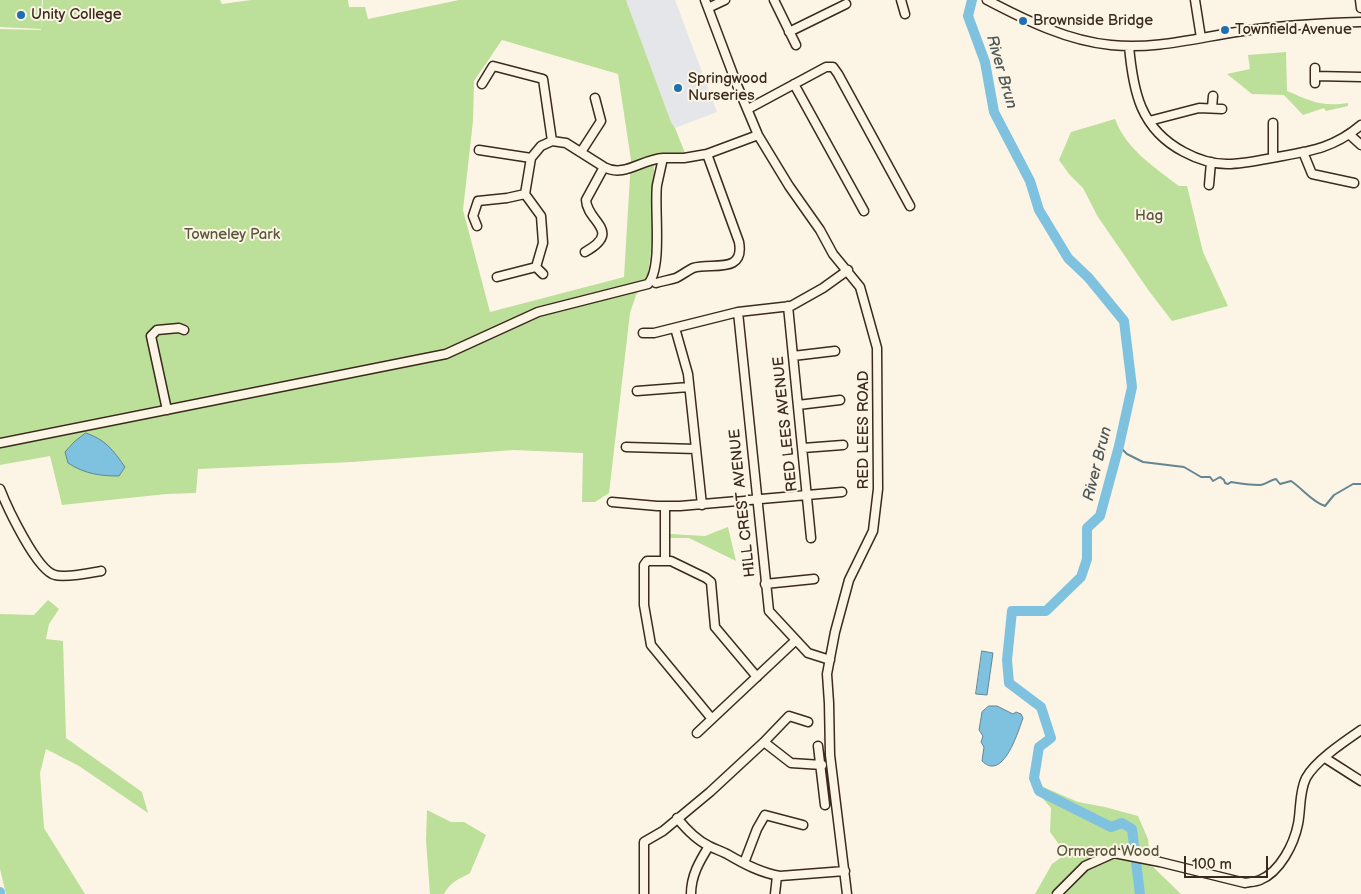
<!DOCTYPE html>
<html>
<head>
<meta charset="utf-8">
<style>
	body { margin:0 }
	#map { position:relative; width:1361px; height:894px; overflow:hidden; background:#fcf5e5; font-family:"Balsamiq Sans",sans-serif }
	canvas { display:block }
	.scale { position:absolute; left:1184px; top:856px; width:84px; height:22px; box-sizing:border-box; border:2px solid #3b2a1e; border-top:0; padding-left:6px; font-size:15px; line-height:18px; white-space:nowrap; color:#3b2a1e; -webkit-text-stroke:4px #fcf5e5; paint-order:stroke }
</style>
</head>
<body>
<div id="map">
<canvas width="1361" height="894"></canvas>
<div class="scale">100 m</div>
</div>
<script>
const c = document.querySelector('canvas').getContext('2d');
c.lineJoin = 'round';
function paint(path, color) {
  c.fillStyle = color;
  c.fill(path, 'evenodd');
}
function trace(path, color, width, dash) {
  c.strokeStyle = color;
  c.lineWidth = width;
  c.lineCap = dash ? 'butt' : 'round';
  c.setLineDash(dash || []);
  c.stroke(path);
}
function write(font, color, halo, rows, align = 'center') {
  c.font = font + ' "Balsamiq Sans",sans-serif';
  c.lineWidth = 4;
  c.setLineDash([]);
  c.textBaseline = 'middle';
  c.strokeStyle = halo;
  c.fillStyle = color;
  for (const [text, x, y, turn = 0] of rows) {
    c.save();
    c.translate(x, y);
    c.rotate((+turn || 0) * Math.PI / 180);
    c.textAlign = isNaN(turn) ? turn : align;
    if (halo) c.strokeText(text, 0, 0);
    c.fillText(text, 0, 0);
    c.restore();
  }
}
const built = new Path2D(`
	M626,0H675L717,112L675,128L671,122Z`);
const green = new Path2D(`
	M0,0H42L41,29L0,27Z
	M43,0H220L222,4L251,0H348L349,7H365L368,19L459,0H626L671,122L675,128L685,153L654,154V228L647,281L636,295L630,313L609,493L595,502H582L583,453L514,450L352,462L198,469L196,493L166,494L62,505L50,456L0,465V29L41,30ZM502,40L618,74L631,160L624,277L490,312L463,210L473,121L474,81Z
	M1286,52L1287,91C1311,101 1321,107 1348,103V106L1326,111L1324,108L1303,115L1284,95L1252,94L1227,74L1250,69L1248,55Z
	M1115,119C1126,149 1154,167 1179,186H1187L1203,252L1228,306L1172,321L1149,291L1098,217L1083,188L1069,174L1059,160L1071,132Z
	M728,527L736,561L689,538H670V534L705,536Z
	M48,600L59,609L49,624L46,639L63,641L66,738L142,792L148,813L79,766L46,749L40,773L44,828L85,894H6L0,869V614L34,615Z
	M1031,785L1041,786L1078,802L1105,807L1138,816L1148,839L1151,865L1181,894H1035L1052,864L1066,854L1050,832L1051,808Z
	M427,810L451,822H464L486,835L470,873C459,879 450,882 444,894H430L426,841Z`);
const water = new Path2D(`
	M86,433C106,440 113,450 125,467L119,476C100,476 85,474 68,463L65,452L74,442Z
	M982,651L993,653L987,695L976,694Z
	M989,706H997L1013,714L1016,712L1021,714L1023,718C1018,732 1003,782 982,761L984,747L981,742L983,736L979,730L982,712Z`);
const stream = new Path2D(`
	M1119,446L1127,454L1143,462L1184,467L1201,477H1210L1213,481L1220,477L1224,480L1225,483L1228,484L1231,482C1242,484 1250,485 1260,485C1265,485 1270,480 1276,479L1280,484L1291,481C1303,489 1312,502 1325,506L1334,495L1353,484H1361`);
const river = new Path2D(`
	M972,0L968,16L985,62L994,112L1030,181L1039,210L1068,258L1088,277L1124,321L1132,387L1119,446L1100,516L1087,528V559L1081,577L1046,611H1012L1007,660L1009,683L1041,707L1051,738L1039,747L1034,778L1039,791L1111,827L1122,823L1132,829L1140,894
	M0,892V894`);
const minor = new Path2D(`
	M705,0L737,85L758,135L789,186L820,230L833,254L860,287L877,348L878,489L873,531L849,580L835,632L827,674L829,703L830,755L847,894
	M774,0L796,45
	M901,0L905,14
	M987,0C1025,20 1068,41 1111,45C1156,50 1200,37 1243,31C1282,25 1322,23 1361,22
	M1195,0L1201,38
	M1360,0L1361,8
	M708,8L725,0
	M789,32L846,4
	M1129,46C1133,91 1140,129 1184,152C1197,159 1212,164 1227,164C1243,164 1261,160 1277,157C1311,151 1334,148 1361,125
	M1315,76L1361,77
	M1315,83V68
	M482,84L493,66L543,79L552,141
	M794,84L864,211
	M1212,108L1213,96
	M748,109L826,67H833L838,74L910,206
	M1149,121L1199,108L1222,109
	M1273,123V157
	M1350,135L1361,145
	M479,150L531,158
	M581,152L601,121L595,98
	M1303,152L1312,174L1354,183
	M1209,185L1211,162
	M477,226L473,216L478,201L507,198L525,194
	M585,252C623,231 587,222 586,200L604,167
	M536,267L543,243L541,216L525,194L531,158L541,146L552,141L566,143L604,167C624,178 642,159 663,158
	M536,267L543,274
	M497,277L536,267
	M656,283C663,281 669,280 676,278C682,275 687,271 693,268C711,262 745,275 739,242L707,154
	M788,306L811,538
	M738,312L769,611L808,653L830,660
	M675,328L688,374L702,505
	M643,333H654L738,312L791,306L823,288L848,270
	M793,356L835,351
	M637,391L689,387
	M798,405L840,400
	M167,410L151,336L157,330L179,328L184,330
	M0,443L446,354L538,312L648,284C663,268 654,207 657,185C659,176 661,167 663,158H684L707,154L758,135
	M626,447L696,449
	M803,448L843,445
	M0,489C7,507 37,571 55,575C64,578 90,573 101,571
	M612,502L657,506H680L842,492
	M665,561V506
	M765,584L814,579
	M712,719L651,645L644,605V565L647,561H671L706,578L711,582L715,627L757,677
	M697,733L796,640
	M764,742L791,763L822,765
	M818,746L825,805
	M1325,758L1361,781
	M677,818C686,829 696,840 709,846C715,849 721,851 727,854C744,864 761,873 780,876L845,871
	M744,863L757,829L765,815L803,825
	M644,894V842L663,831L710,792L764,742L789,716L808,722
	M691,894C691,876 699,862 709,846
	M775,894L777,876
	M1057,894L1085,866L1114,853L1160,862L1245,883C1249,882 1255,882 1260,880C1280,872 1294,844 1298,824C1301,809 1299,792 1306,778C1315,761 1345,741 1361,730`);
const markers = [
	[21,15,5,"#1f6fb2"],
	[1023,21,5,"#1f6fb2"],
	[1225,30,5,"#1f6fb2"],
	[678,88,5,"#1f6fb2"]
];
const poiNames = [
	["Unity College",31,15],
	["Brownside Bridge",1033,21],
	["Townfield Avenue",1235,30],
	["Springwood",688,79],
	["Nurseries",688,96]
];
const parkNames = [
	["Hag",1149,216],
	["Towneley Park",232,235],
	["Ormerod Wood",1108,852]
];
const streetNames = [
	["RED LEES AVENUE",786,424,-96],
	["RED LEES ROAD",864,430,-90],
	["HILL CREST AVENUE",743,503,-96]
];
const waterNames = [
	["River Brun",1001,72,74],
	["River Brun",1098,464,-76]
];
paint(built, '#e4e6e9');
paint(green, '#bcdf99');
paint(water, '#7fc2e0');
trace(water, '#648592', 1);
trace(stream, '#648592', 2);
trace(river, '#7fc2e0', 10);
trace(minor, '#3b2a1e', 11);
trace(minor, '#fcf5e5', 8);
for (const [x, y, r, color] of markers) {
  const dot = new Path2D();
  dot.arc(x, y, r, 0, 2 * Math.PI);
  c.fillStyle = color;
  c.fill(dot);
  trace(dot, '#fcf5e5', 2);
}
write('15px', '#3b2a1e', '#fcf5e5', poiNames, 'left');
write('15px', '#5b573d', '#fcf5e5', parkNames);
write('15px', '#3b2a1e', '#fcf5e5', streetNames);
write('italic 16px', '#4f5858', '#fcf5e5', waterNames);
</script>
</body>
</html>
